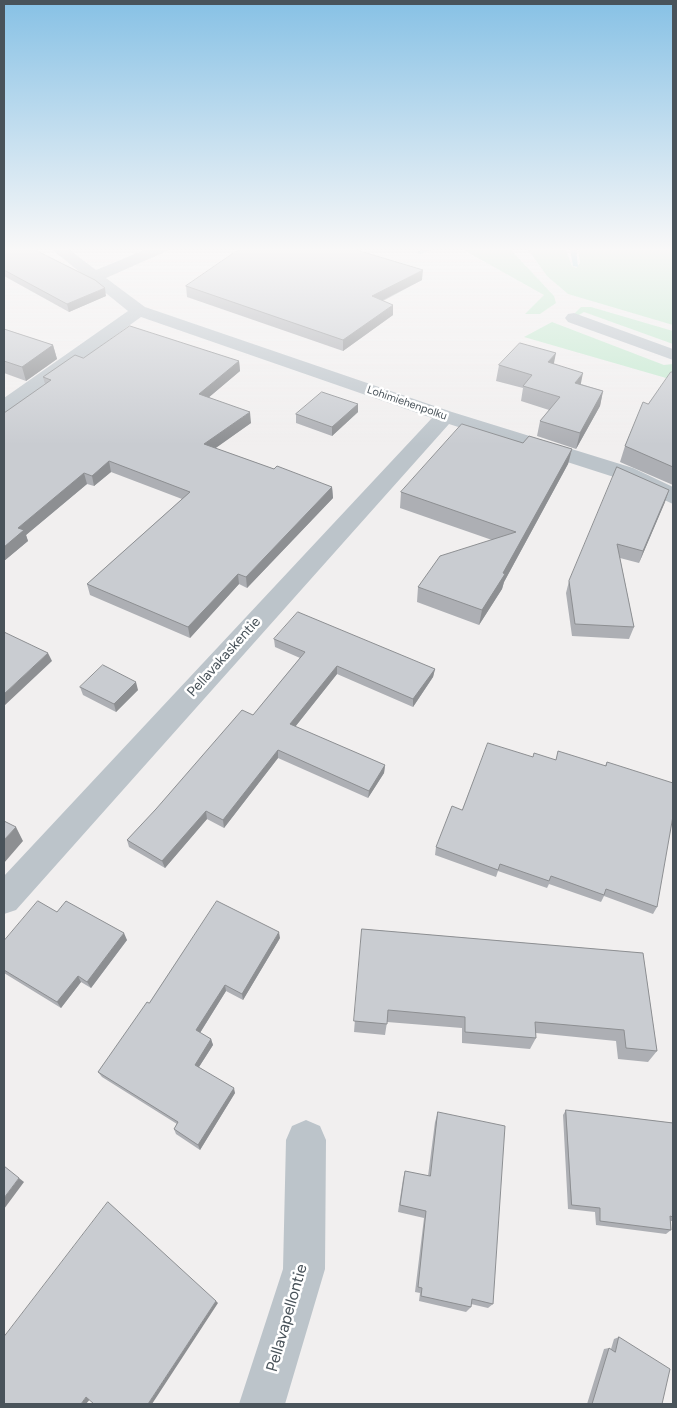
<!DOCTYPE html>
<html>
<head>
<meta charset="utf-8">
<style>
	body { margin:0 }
	#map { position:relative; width:677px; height:1408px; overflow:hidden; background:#f1efef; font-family:Figtree,sans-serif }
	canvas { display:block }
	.frame { position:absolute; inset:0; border:5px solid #49535a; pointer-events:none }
</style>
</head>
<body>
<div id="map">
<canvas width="677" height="1408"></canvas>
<div class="frame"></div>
</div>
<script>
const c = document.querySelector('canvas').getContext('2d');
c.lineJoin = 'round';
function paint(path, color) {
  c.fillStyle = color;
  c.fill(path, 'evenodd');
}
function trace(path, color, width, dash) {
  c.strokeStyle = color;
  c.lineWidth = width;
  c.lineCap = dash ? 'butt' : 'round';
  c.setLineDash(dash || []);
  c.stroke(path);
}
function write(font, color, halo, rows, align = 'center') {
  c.font = font + ' Figtree,sans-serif';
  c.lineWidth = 5;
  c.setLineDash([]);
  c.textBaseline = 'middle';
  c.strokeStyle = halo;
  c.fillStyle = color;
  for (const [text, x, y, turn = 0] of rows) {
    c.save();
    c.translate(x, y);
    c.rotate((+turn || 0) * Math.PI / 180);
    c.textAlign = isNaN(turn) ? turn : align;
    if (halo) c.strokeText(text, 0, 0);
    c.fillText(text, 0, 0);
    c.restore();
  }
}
const green = new Path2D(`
	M460,248H509L554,296L556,303L540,314H525L544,295Z
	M527,248H565L572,266L576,268L580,263L578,248H673V325L568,294L547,276Z
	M581,307H591L673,331V344L584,312L577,316L573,315Z
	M552,322L664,365L673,364V380L524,337Z`);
const stream = new Path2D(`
	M429,248H437L420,254L417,252Z
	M570,248H576L578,267L573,266Z`);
const minor = new Path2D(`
	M50,248H67L96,270L149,248H170L167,251L106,278L145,307L452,412L633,468L673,487V504L617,478L449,424L16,910L4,914V876L432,418L141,317L11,411L4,413V398L128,311Z
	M574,313L673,349V360L568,322L565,318L568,314Z
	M306,1120L320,1126L326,1140L325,1269L285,1404H239L283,1269L286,1140L292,1126Z`);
const wall = new Path2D(`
	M4,248L106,296L69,312L4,276Z
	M422,280L383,301L393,315L343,351L187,297L186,286Z
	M4,329L53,345L57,359L26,381L4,373Z
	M83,358L239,361L240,371L209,397L251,423L215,448L274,469L332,487L333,498L247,588L239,584L190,638L90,595L87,584L182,499L111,472L94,486L87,484L26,535L28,541L4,561L45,384L43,377Z
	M553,364L581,384L603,391L600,406L576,449L537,436L540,421L549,410L521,401L523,388L496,381L499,365Z
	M673,372V485L620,462L625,446L648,404Z
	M358,404V412L332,436L296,423V414Z
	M523,443L572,449L568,464L504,582L502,589L479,625L417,602L418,587L492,540L400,508L401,492Z
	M665,502L639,563L620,558L634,627L629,639L572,636L566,593L569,581Z
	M274,639L435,669L433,677L413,707L337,674L295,727L385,765L384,773L368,798L278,758L224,828L207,819L165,868L129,847L127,840L253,715L300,658L275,647Z
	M80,687L138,690L116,712L83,695Z
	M533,757L605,766L607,762L657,907L653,914L604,896L601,902L549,884L547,888L498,871L496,877L435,855L436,847L462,810Z
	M57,912L127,940L91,988L81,982L61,1008L4,973V941Z
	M362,929L643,953L657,1051L648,1062L618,1059L616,1041L536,1033V1038L530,1049L462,1043V1028L387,1022L385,1035L354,1032Z
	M280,938L243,1000L226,991L200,1033L211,1039L213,1045L199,1067L235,1093L200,1150L176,1134L174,1129L177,1124L102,1077L98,1072L149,1003Z
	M566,1110L673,1123V1221H670L671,1230L666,1234L596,1225L595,1212L568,1209L563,1115Z
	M438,1112L493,1304L488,1308L471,1304V1307L466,1312L419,1301L420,1293L415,1292L424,1218L398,1212L403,1179L405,1171L428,1176L435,1122Z
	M619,1337L662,1404H587L604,1349L609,1348L611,1349L614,1339Z`);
const shadedWall = new Path2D(`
	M423,270L422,280L371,306L372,296Z
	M105,288L106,296L69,312L67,304Z
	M393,305V315L343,351V340Z
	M53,345L57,359L26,381L22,367Z
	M556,353L553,368L548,362Z
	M239,361L240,371L201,404L199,394Z
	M583,373L580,388L575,383Z
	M603,391L600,406L576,449L580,433Z
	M358,404V412L332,436V427Z
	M250,412L251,423L206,455L204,444Z
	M572,449L568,464L504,582L502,589L479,625L482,610Z
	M109,461L111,472L94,486L92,476Z
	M84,473L87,484L26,535L28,541L4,561V547L18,528Z
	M332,487L333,498L247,588L246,577Z
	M669,490L665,502L639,563L643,551Z
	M238,574L239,584L190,638L188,627Z
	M48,653L52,661L4,706V694Z
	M337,666V674L291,732L290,724Z
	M435,669L433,677L413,707V699Z
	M136,682L138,690L116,712L114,704Z
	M278,750V758L224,828L223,820Z
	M385,765L384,773L368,798L369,791Z
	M206,811L207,819L165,868L162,861Z
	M16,827L23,841L4,863V840Z
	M279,932L280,938L243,1000L242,994Z
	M124,933L127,940L91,988L87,982Z
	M78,976L81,982L61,1008L57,1002Z
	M225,985L226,991L198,1036L196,1030Z
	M211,1039L213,1045L197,1070L195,1065Z
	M234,1088L235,1093L200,1150L198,1145Z
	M19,1178L24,1182L4,1209V1198Z
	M216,1301L218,1303L152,1404H148Z
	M86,1397L91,1398L86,1404H81Z`);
const building = new Path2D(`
	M4,248H31L95,280L105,288L67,304L4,270Z
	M241,248H350L423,270L372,296L393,305L343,340L186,286Z
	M130,326L239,361L199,394L250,412L204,444L274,469L277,466L332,487L246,577L238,574L188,627L87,584L190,492L109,461L92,476L84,473L18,528L24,530L4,547V413L51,380L43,377L75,355L83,358Z
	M4,329L53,345L22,367L4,361Z
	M520,343L556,353L548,362L583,373L575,383L603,391L580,433L540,421L560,397L523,386L532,375L499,365Z
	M671,372H673V467L625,446L643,402L648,404Z
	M322,392L358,404L332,427L296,414Z
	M462,424L523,443L529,436L572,449L503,573L505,574L482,610L418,587L440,556L516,532L401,492Z
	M617,467L669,490L643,551L617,544L634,627L575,624L569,581Z
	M298,612L435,669L413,699L337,666L290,724L385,765L369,791L278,750L223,820L206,811L162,861L127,840L156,809L242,710L253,715L305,652L274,639Z
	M4,632L48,653L4,694Z
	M103,665L136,682L114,704L80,687Z
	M488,743L533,757L534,753L556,760L558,751L606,766L607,762L673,783V816L657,907L606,889L604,895L551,876L549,881L500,864L498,870L436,847L452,806L462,810Z
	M4,821L16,827L4,840Z
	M38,901L57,912L66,901L124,933L87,982L78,976L57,1002L4,970V941Z
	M217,901L279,932L242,994L225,985L196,1030L211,1039L195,1065L234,1088L198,1145L174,1129L178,1122L98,1072L147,1002L149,1003Z
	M362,929L643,953L657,1051L626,1048L624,1030L535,1022L536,1038L465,1032V1017L388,1010L387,1024L354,1021Z
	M566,1110L673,1123V1217L670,1216L671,1230L600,1221V1208L572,1205Z
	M438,1112L505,1126L493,1304L472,1299L471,1307L421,1296L422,1288L418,1287L426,1211L400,1205L405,1171L430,1176Z
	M4,1166L19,1178L4,1198Z
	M108,1202L216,1301L148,1404H94L86,1397L81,1404H4V1337Z
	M619,1337L670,1369L662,1404H592L609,1348L615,1352Z`);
const farStreetnames = [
	["Lohimiehenpolku",407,403,19]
];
const streetNames = [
	["Pellavakaskentie",224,657,-48]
];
const nearStreetnames = [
	["Pellavapellontie",287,1318,-74]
];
paint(green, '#c3e9cf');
paint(stream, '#95d5e1');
paint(minor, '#bcc4ca');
paint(wall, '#adafb4');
paint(shadedWall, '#8d8f92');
paint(building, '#c9ccd1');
trace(building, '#8d8f92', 1);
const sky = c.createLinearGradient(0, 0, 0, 445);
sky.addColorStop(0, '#87c1e5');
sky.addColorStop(0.56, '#f9f8f8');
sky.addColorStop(1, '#f9f8f800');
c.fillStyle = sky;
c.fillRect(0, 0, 677, 445);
write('11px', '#49535a', '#fff', farStreetnames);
write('14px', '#49535a', '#fff', streetNames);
write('16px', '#49535a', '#fff', nearStreetnames);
</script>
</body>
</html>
